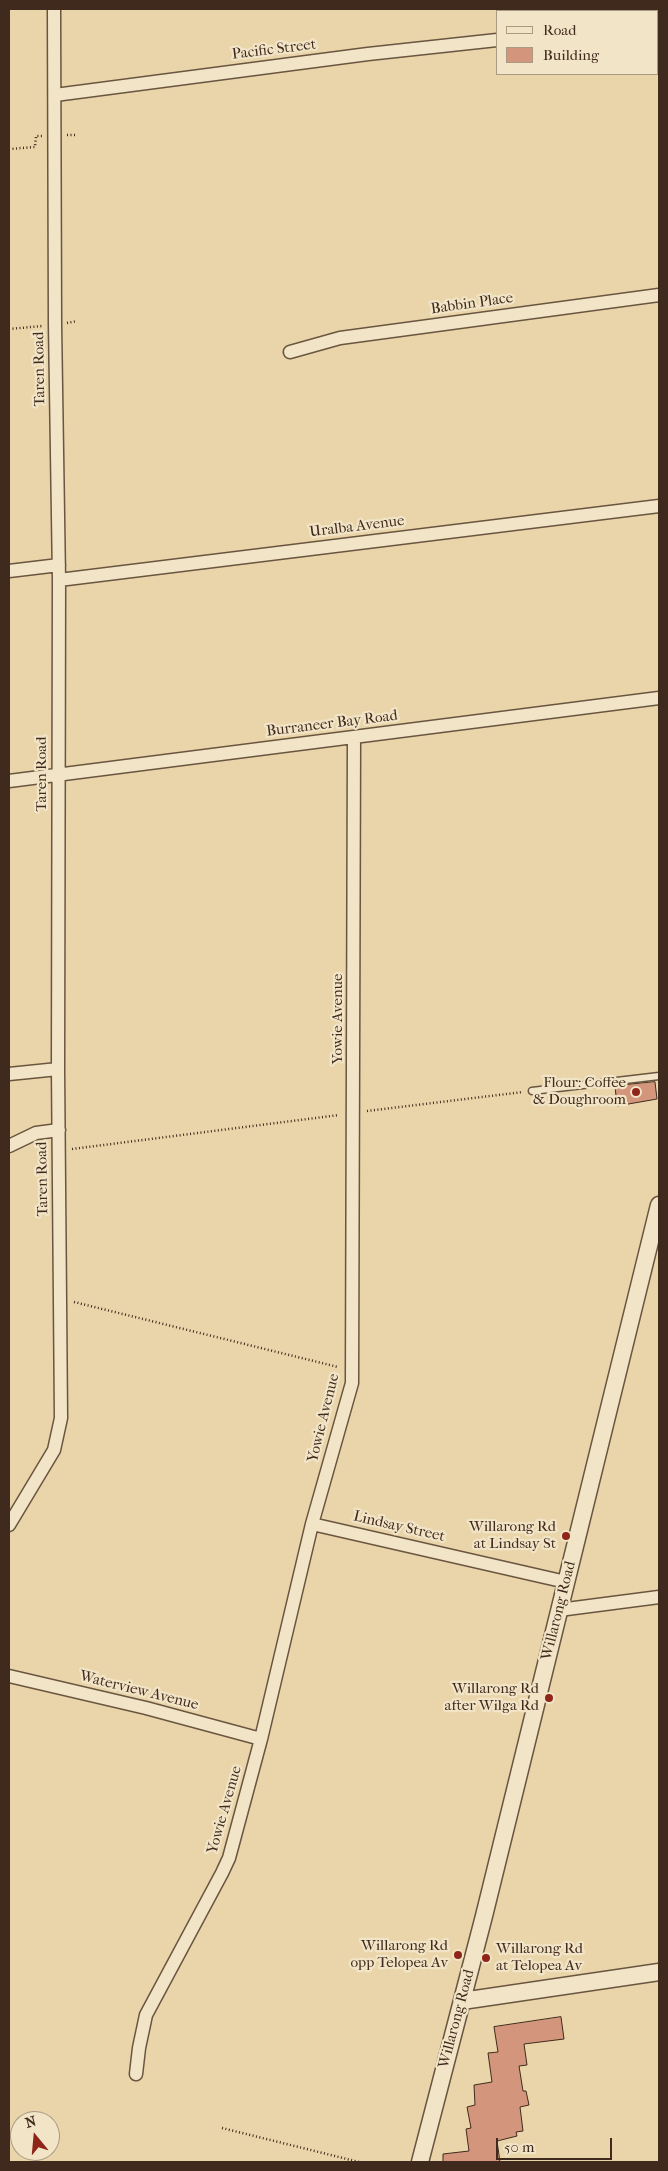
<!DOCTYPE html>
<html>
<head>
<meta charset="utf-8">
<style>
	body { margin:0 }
	#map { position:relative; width:668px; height:2171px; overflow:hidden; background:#e9d5a9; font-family:"IM FELL French Canon",serif }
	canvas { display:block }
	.frame { position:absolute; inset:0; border:10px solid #402a1d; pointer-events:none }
	.legend { position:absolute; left:496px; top:10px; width:162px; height:65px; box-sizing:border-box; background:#f1e4c7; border:1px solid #aa9a83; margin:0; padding:6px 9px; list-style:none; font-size:15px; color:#402a1d }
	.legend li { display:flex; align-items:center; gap:10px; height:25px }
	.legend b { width:25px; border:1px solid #aa9a83 }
	.north { position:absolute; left:10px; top:2111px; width:50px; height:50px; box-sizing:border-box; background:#f1e4c7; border:1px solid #aa9a83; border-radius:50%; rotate:343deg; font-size:14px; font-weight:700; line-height:20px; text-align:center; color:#402a1d }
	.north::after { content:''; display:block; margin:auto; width:18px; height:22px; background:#8f2418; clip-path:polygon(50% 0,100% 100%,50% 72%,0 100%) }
	.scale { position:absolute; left:496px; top:2138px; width:116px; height:22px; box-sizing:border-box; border:2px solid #402a1d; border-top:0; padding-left:6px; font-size:15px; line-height:18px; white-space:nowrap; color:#402a1d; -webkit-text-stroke:4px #f1e4c7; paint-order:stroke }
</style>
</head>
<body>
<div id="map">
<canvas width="668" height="2171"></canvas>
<div class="frame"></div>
<ul class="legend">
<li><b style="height:6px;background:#f1e4c7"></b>Road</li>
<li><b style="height:14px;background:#d3967d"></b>Building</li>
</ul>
<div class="north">N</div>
<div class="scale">50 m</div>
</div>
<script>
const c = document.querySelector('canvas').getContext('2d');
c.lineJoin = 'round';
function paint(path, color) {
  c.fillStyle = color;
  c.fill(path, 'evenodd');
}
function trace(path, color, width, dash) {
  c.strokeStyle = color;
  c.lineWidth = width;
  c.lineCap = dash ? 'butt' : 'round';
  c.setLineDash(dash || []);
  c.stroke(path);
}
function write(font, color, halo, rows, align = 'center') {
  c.font = font + ' "IM FELL French Canon",serif';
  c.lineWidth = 4.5;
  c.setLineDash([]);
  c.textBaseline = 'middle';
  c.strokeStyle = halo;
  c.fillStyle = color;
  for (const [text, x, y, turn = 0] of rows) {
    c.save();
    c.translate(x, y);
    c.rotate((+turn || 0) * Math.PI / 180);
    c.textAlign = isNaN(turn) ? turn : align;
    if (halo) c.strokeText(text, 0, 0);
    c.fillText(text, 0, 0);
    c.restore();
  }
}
const building = new Path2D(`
	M655,1082L657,1099L617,1106L615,1086Z
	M561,2017L564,2039L524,2044L527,2065L519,2066L523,2091H526L529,2105L520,2107L523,2131L516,2132L517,2136L497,2141L500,2162H443V2154L469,2151L466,2129L471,2128L467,2107L475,2105L474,2085L492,2082L488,2053L498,2052L494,2027Z`);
const path = new Path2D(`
	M67,135H75
	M9,149L35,147L36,136H42
	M67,323L77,321
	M9,329L42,326
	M367,1111L523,1092
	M72,1149L339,1115
	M74,1302L338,1367
	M222,2128L359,2162`);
const service = new Path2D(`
	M532,1091L659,1076`);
const minor = new Path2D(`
	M657,28H659
	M55,95L368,54L497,40
	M290,352L340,338L659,295
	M9,571L59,565
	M59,580L659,506
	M9,781L659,698
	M9,1074L58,1069
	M9,1146L36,1133L59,1130
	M312,1524L566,1582
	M9,1525L54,1450L61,1418L58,1069L59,580L55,324L54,9
	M559,1610L659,1597
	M9,1676L146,1708L261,1739
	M136,2074L139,2048L146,2015L222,1873L229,1858L261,1739L312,1524L352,1383L354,738`);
const tertiary = new Path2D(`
	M462,2001L659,1972
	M420,2162L484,1916L659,1205`);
const markers = [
	[636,1092,5,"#8f2418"],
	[566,1536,5,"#8f2418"],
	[549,1698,5,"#8f2418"],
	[458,1955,5,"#8f2418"],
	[486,1958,5,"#8f2418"]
];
const streetNames = [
	["Pacific Street",274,50,-7],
	["Babbin Place",472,304,-8],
	["Taren Road",40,369,-91],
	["Uralba Avenue",357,527,-7],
	["Burraneer Bay Road",332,724,-7],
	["Taren Road",42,774,-90],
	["Yowie Avenue",338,1019,-90],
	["Taren Road",43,1179,-91],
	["Yowie Avenue",324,1418,-76],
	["Lindsay Street",399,1527,13],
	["Willarong Road",559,1611,-76],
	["Waterview Avenue",139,1691,14],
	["Yowie Avenue",225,1810,-74],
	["Willarong Road",457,2019,-75]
];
const poiNames = [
	["Flour: Coffee",626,1083],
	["& Doughroom",626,1100],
	["Willarong Rd",556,1527],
	["at Lindsay St",556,1544],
	["Willarong Rd",539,1689],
	["after Wilga Rd",539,1706],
	["Willarong Rd",448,1946],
	["opp Telopea Av",448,1963],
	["Willarong Rd",496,1949,"left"],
	["at Telopea Av",496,1966,"left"]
];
paint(building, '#d3967d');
trace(building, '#402a1d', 1);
trace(service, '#6a5540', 9);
trace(minor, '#6a5540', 15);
trace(tertiary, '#6a5540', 19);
trace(path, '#402a1d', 2.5, [1, 2.5]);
trace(service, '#f1e4c7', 6);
trace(minor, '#f1e4c7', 12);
trace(tertiary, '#f1e4c7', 16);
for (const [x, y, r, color] of markers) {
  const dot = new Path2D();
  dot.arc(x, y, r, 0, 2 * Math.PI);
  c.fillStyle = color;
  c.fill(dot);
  trace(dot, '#f1e4c7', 2);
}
write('15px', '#402a1d', '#f1e4c7', streetNames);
write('15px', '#402a1d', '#f1e4c7', poiNames, 'right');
</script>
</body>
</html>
